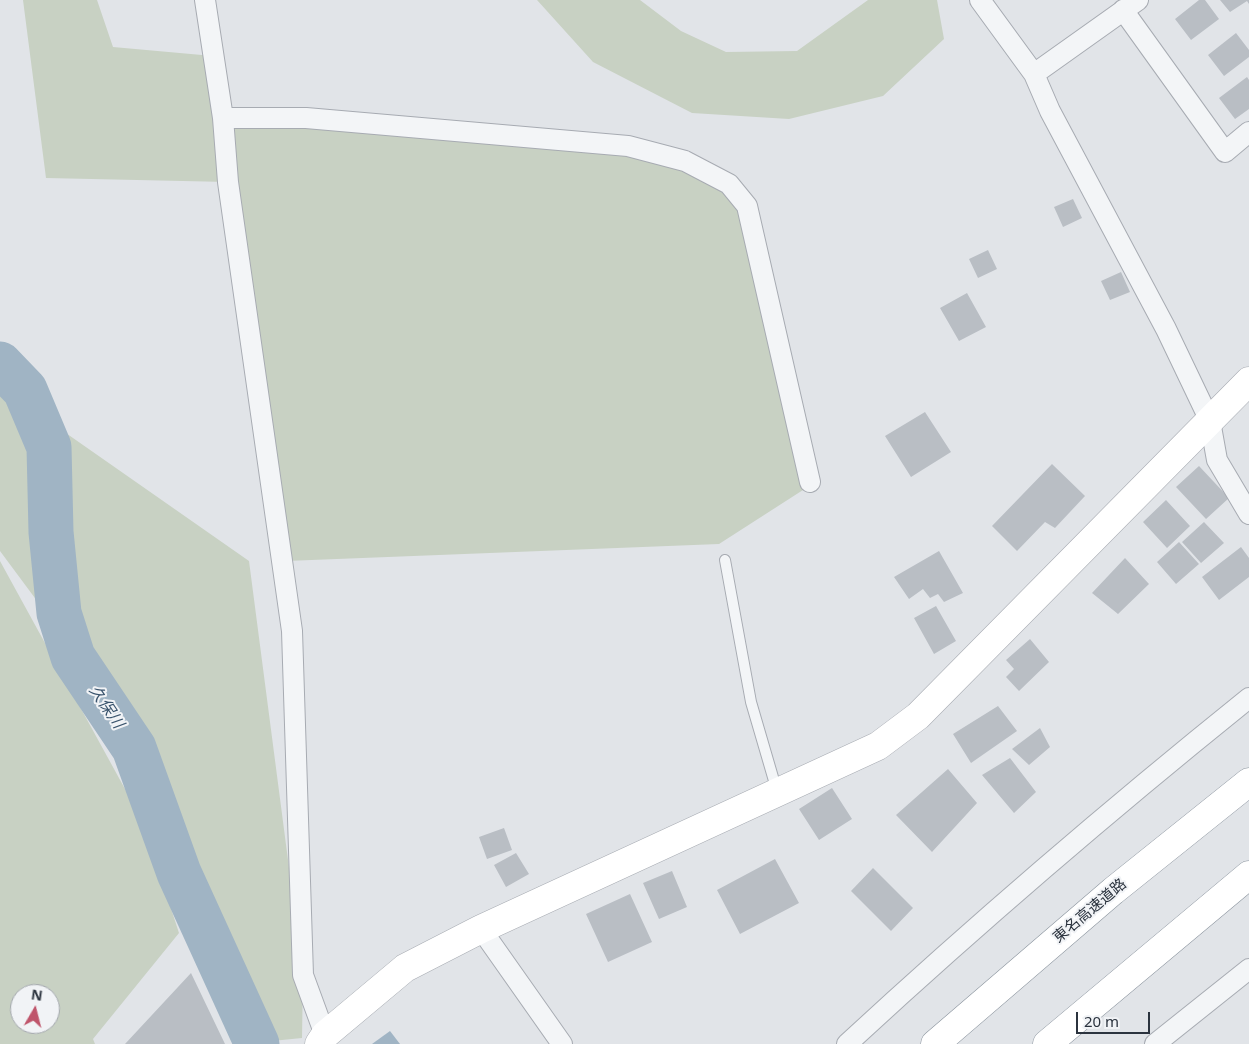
<!DOCTYPE html>
<html>
<head>
<meta charset="utf-8">
<style>
	body { margin:0 }
	#map { position:relative; width:1249px; height:1044px; overflow:hidden; background:#e1e4e8; font-family:"Noto Sans",sans-serif }
	canvas { display:block }
	.north { position:absolute; left:10px; top:984px; width:50px; height:50px; box-sizing:border-box; background:#f1f3f6; border:1px solid #a2a6ac; border-radius:50%; rotate:8deg; font-size:14px; font-weight:700; line-height:20px; text-align:center; color:#2b333e }
	.north::after { content:''; display:block; margin:auto; width:18px; height:22px; background:#bf556b; clip-path:polygon(50% 0,100% 100%,50% 72%,0 100%) }
	.scale { position:absolute; left:1076px; top:1012px; width:74px; height:22px; box-sizing:border-box; border:2px solid #2b333e; border-top:0; padding-left:6px; font-size:15px; line-height:18px; white-space:nowrap; color:#2b333e; -webkit-text-stroke:4px #f1f3f6; paint-order:stroke }
</style>
</head>
<body>
<div id="map">
<canvas width="1249" height="1044"></canvas>
<div class="north">N</div>
<div class="scale">20 m</div>
</div>
<script>
const c = document.querySelector('canvas').getContext('2d');
c.lineJoin = 'round';
function paint(path, color) {
  c.fillStyle = color;
  c.fill(path, 'evenodd');
}
function trace(path, color, width, dash) {
  c.strokeStyle = color;
  c.lineWidth = width;
  c.lineCap = dash ? 'butt' : 'round';
  c.setLineDash(dash || []);
  c.stroke(path);
}
function write(font, color, halo, rows, align = 'center') {
  c.font = font + ' "Noto Sans","Noto Sans JP",sans-serif';
  c.lineWidth = 4;
  c.setLineDash([]);
  c.textBaseline = 'middle';
  c.strokeStyle = halo;
  c.fillStyle = color;
  for (const [text, x, y, turn = 0] of rows) {
    c.save();
    c.translate(x, y);
    c.rotate((+turn || 0) * Math.PI / 180);
    c.textAlign = isNaN(turn) ? turn : align;
    if (halo) c.strokeText(text, 0, 0);
    c.fillText(text, 0, 0);
    c.restore();
  }
}
const green = new Path2D(`
	M23,0H97L113,47L213,56L228,182L46,178Z
	M537,0H640L681,31L726,52L797,51L868,0H937L944,39L883,96L789,119L692,113L593,62Z
	M223,118L659,146L736,193L803,490L719,544L286,561Z
	M0,387L249,561L303,975L302,1038L272,1041L214,913L167,776L0,551Z
	M0,561L142,820L179,933L93,1039L95,1044H0ZM20,994H50V1024H20Z`);
const water = new Path2D(`
	M390,1031L400,1044H372Z`);
const river = new Path2D(`
	M0,364L25,390L49,447L51,532L59,613L73,657L134,748L179,873L257,1044`);
const building = new Path2D(`
	M1199,0H1205L1219,19L1191,40L1175,19Z
	M1220,0H1249V4L1247,1L1230,12Z
	M1236,33L1249,50V57L1224,76L1208,55Z
	M1247,77L1249,80V109L1235,119L1219,98Z
	M1073,199L1082,218L1063,227L1054,207Z
	M988,250L997,269L978,278L969,259Z
	M1121,272L1130,292L1110,300L1101,281Z
	M967,293L986,327L959,341L940,308Z
	M925,412L951,452L911,477L885,436Z
	M1052,464L1085,496L1055,528L1045,522L1017,551L992,526Z
	M1199,466L1229,498L1206,519L1176,487Z
	M1166,500L1190,526L1167,548L1143,522Z
	M1204,522L1224,543L1201,563L1182,542Z
	M1179,542L1199,564L1176,584L1157,562Z
	M1241,547L1249,558V577L1219,600L1202,577Z
	M939,551L963,593L944,602L938,594L930,598L923,589L909,599L894,577Z
	M1125,558L1149,584L1118,614L1092,593Z
	M936,606L956,641L934,654L914,618Z
	M1030,639L1049,662L1019,691L1006,677L1014,669L1006,660Z
	M998,706L1017,731L971,763L953,734Z
	M1040,728L1050,747L1029,765L1012,749Z
	M1010,758L1036,792L1014,813L982,775Z
	M948,769L977,803L932,852L896,815Z
	M832,788L852,819L819,840L799,809Z
	M504,828L512,850L487,859L479,837Z
	M516,853L529,874L506,887L494,865Z
	M775,859L799,903L740,934L717,890Z
	M873,868L913,908L891,931L851,891Z
	M672,871L687,907L659,919L643,883Z
	M630,894L652,942L608,962L586,914Z
	M191,973L225,1044H125Z`);
const lane = new Path2D(`
	M725,560L751,702L777,791`);
const street = new Path2D(`
	M205,0L223,118L228,182L292,631L303,975L325,1035
	M980,0L1034,74L1050,111L1166,329L1210,421L1217,460L1249,514
	M1123,10L1225,152L1249,132
	M1034,74L1138,0
	M223,118H306L628,146L685,161L729,184L747,206L810,482
	M481,929L562,1044
	M847,1044C977,924 1111,809 1249,698
	M1155,1044L1249,969`);
const secondary = new Path2D(`
	M319,1044L325,1035L405,968L481,929L878,746L918,716L1249,381`);
const highway = new Path2D(`
	M935,1044L1113,891L1249,782
	M1047,1044L1249,875`);
const streetNames = [
	["東名高速道路",1090,911,-40]
];
const waterNames = [
	["久保川",106,707,56]
];
paint(green, '#c8d1c3');
paint(water, '#a0b4c4');
trace(river, '#a0b4c4', 45);
paint(building, '#b9bec4');
trace(lane, '#a7abb2', 12);
trace(street, '#a7abb2', 22);
trace(secondary, '#a7abb2', 29);
trace(highway, '#8a939d', 29);
trace(lane, '#f3f5f7', 10);
trace(street, '#f3f5f7', 20);
trace(secondary, '#fff', 28);
trace(highway, '#fff', 28);
write('15px', '#2b333e', '#f1f3f6', streetNames);
write('italic 16px', '#3a546d', '#f1f3f6', waterNames);
</script>
</body>
</html>
